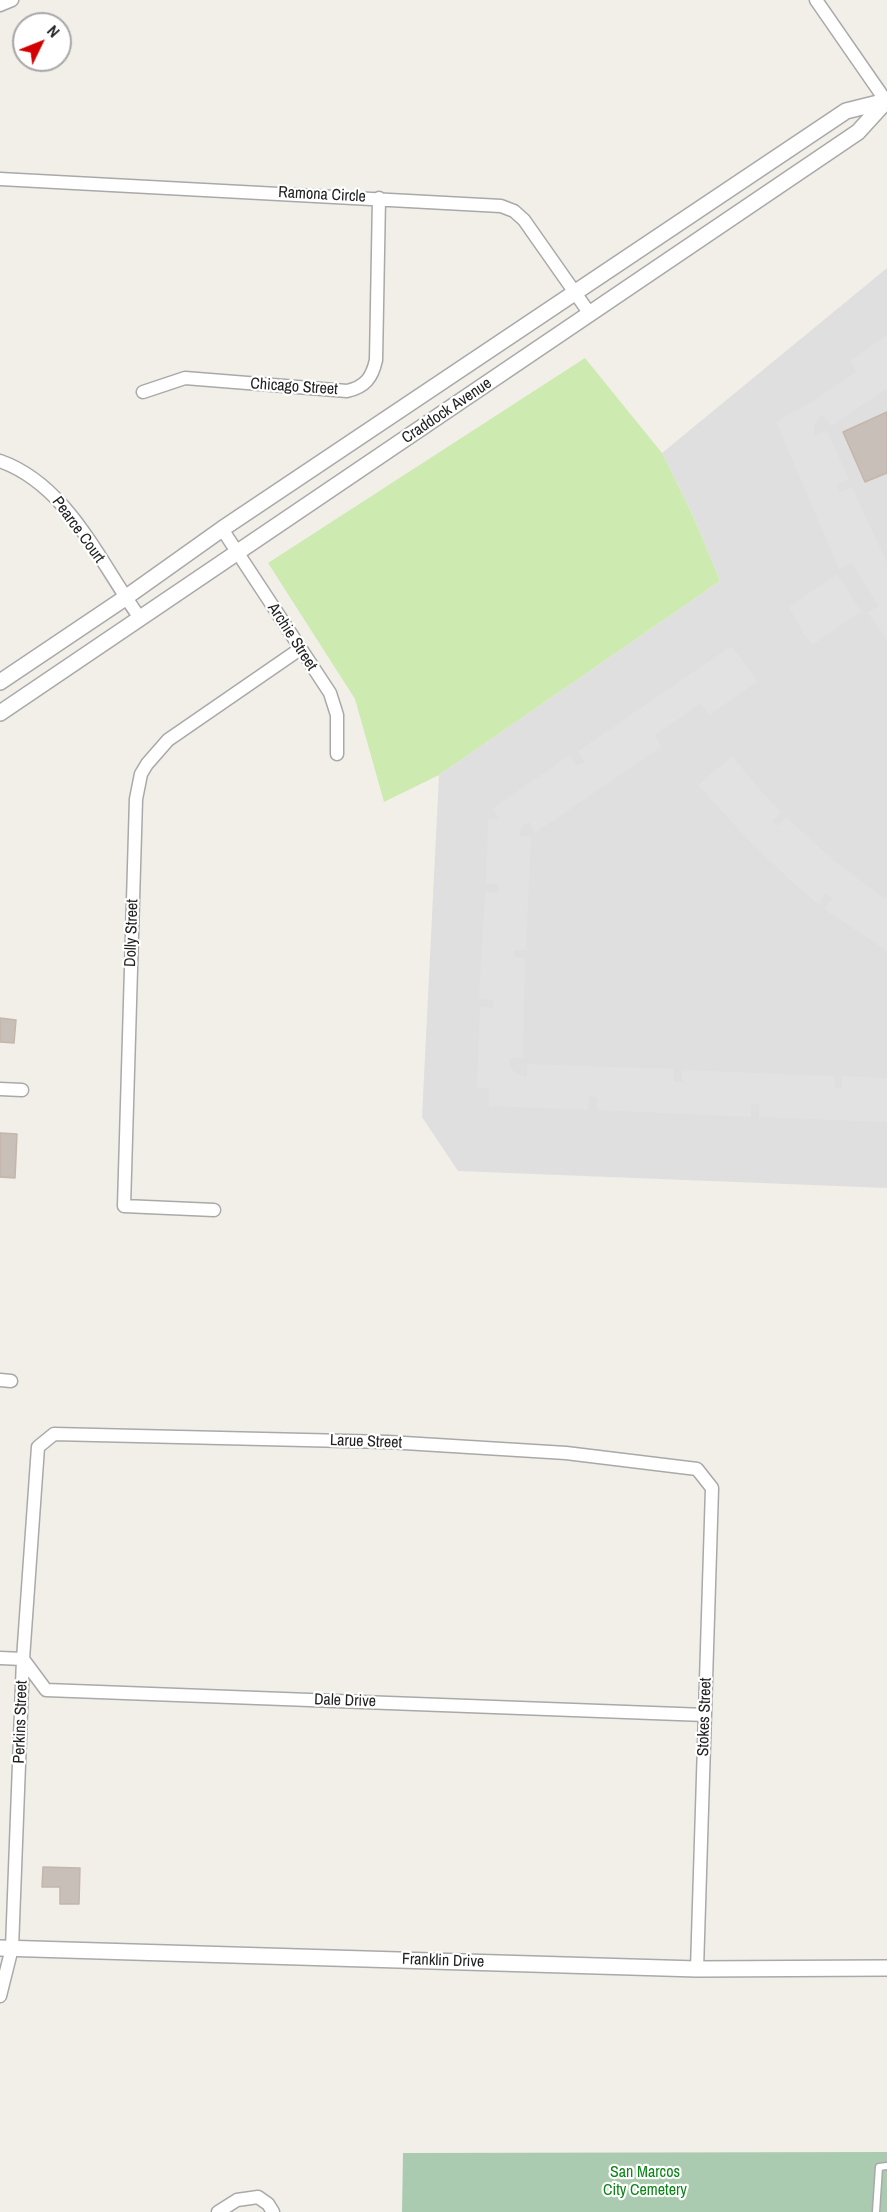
<!DOCTYPE html>
<html>
<head>
<meta charset="utf-8">
<style>
	body { margin:0 }
	#map { position:relative; width:887px; height:2212px; overflow:hidden; background:#f2efe9; font-family:"Archivo Narrow",sans-serif }
	canvas { display:block }
	.north { position:absolute; left:12px; top:12px; width:60px; height:60px; box-sizing:border-box; background:#fff; border:2px solid #a7a7a7; border-radius:50%; rotate:47deg; font-size:16px; font-weight:700; line-height:24px; text-align:center; color:#222 }
	.north::after { content:''; display:block; margin:auto; width:21px; height:27px; background:#d40000; clip-path:polygon(50% 0,100% 100%,50% 72%,0 100%) }
</style>
</head>
<body>
<div id="map">
<canvas width="887" height="2212"></canvas>
<div class="north">N</div>
</div>
<script>
const c = document.querySelector('canvas').getContext('2d');
c.lineJoin = 'round';
function paint(path, color) {
  c.fillStyle = color;
  c.fill(path, 'evenodd');
}
function trace(path, color, width, dash) {
  c.strokeStyle = color;
  c.lineWidth = width;
  c.lineCap = dash ? 'butt' : 'round';
  c.setLineDash(dash || []);
  c.stroke(path);
}
function write(font, color, halo, rows, align = 'center') {
  c.font = font + ' "Archivo Narrow",sans-serif';
  c.lineWidth = 4.5;
  c.setLineDash([]);
  c.textBaseline = 'middle';
  c.strokeStyle = halo;
  c.fillStyle = color;
  for (const [text, x, y, turn = 0] of rows) {
    c.save();
    c.translate(x, y);
    c.rotate((+turn || 0) * Math.PI / 180);
    c.textAlign = isNaN(turn) ? turn : align;
    if (halo) c.strokeText(text, 0, 0);
    c.fillText(text, 0, 0);
    c.restore();
  }
}
const residential = new Path2D(`
	M887,268V1188L458,1171L422,1117L439,775L720,581L694,518L662,453Z`);
const grass = new Path2D(`
	M585,358L662,453L694,518L720,581L439,775L384,802L355,699L268,563Z`);
const cemetery = new Path2D(`
	M887,2152V2212H402L403,2153Z`);
const parking = new Path2D(`
	M887,335V388L831,426L822,414L814,425V433L815,435L827,431L849,479L837,484L840,492L852,487L887,563V640L868,613L878,606L852,563L839,569L776,422L813,401L856,372L850,361Z
	M837,574L861,611L812,645L803,633L789,607Z
	M731,646L758,681L709,715L700,704L655,735L661,747L535,833L529,822L522,827L519,836L531,837L526,950H514V957L525,958L523,1058H510V1064L513,1071L522,1076H527V1064L673,1069L674,1082H682V1070L834,1076L835,1088H842V1076L887,1078V1122L759,1117V1104H751V1117L597,1110V1097L589,1096L588,1110L489,1106V1089L477,1087L480,1007L493,1008L494,1001L479,998L485,892L498,893V885L486,883L488,818L497,819L498,817L493,808L570,755L578,766L585,762L578,751Z
	M732,756L754,783L781,812L772,821L778,826L786,817L836,862L887,900V951L824,909L833,898L826,893L818,904L795,885L750,842L698,785Z`);
const building = new Path2D(`
	M887,412V473L865,482L843,432Z
	M0,1018L16,1020L14,1043L0,1042Z
	M0,1133L17,1134L15,1178L0,1177Z
	M43,1867L80,1868L79,1904H60V1887H42Z`);
const service = new Path2D(`
	M876,2212L879,2167L887,2166`);
const minor = new Path2D(`
	M816,0L886,101
	M0,5L12,0
	M0,179L501,206L514,211L524,220L590,314
	M143,392L185,378L347,391C365,387 372,378 376,360L379,198
	M0,461C68,485 100,563 140,618
	M222,529L330,693L337,715V754
	M0,1089L22,1090
	M214,1210L124,1206L136,799L141,774L147,764L168,740L300,649
	M0,1380L11,1381
	M0,1658L23,1659L46,1690L705,1715
	M0,1996L12,1948L23,1659L38,1447L54,1434L388,1442L566,1453L697,1469L712,1488L697,1969
	M218,2212L237,2200L258,2197L268,2204L273,2212`);
const tertiary = new Path2D(`
	M0,682L125,598L222,529L846,111L886,101
	M0,713L858,132L887,100
	M0,1948L697,1969L887,1968`);
const streetNames = [
	["Ramona Circle",322,195,3],
	["Chicago Street",294,387,4],
	["Craddock Avenue",447,411,-34],
	["Pearce Court",78,530,54],
	["Archie Street",292,637,57],
	["Dolly Street",132,933,-88],
	["Larue Street",366,1442,2],
	["Dale Drive",345,1701,2],
	["Stokes Street",705,1717,-88],
	["Perkins Street",21,1722,-88],
	["Franklin Drive",443,1961,2]
];
const parkNames = [
	["San Marcos",645,2173],
	["City Cemetery",645,2191]
];
paint(residential, '#e0dfdf');
paint(grass, '#cdebb0');
paint(cemetery, '#aacbaf');
paint(parking, '#e2e2e2');
paint(building, '#c7bfb8');
trace(building, '#c4b6ab', 1.5);
trace(service, '#a9a9a9', 9);
trace(minor, '#a9a9a9', 15);
trace(tertiary, '#a9a9a9', 18);
trace(service, '#fff', 6);
trace(minor, '#fff', 12);
trace(tertiary, '#fff', 15);
write('16px', '#222', '#fff', streetNames);
write('16px', '#0c8416', '#fff', parkNames);
</script>
</body>
</html>
